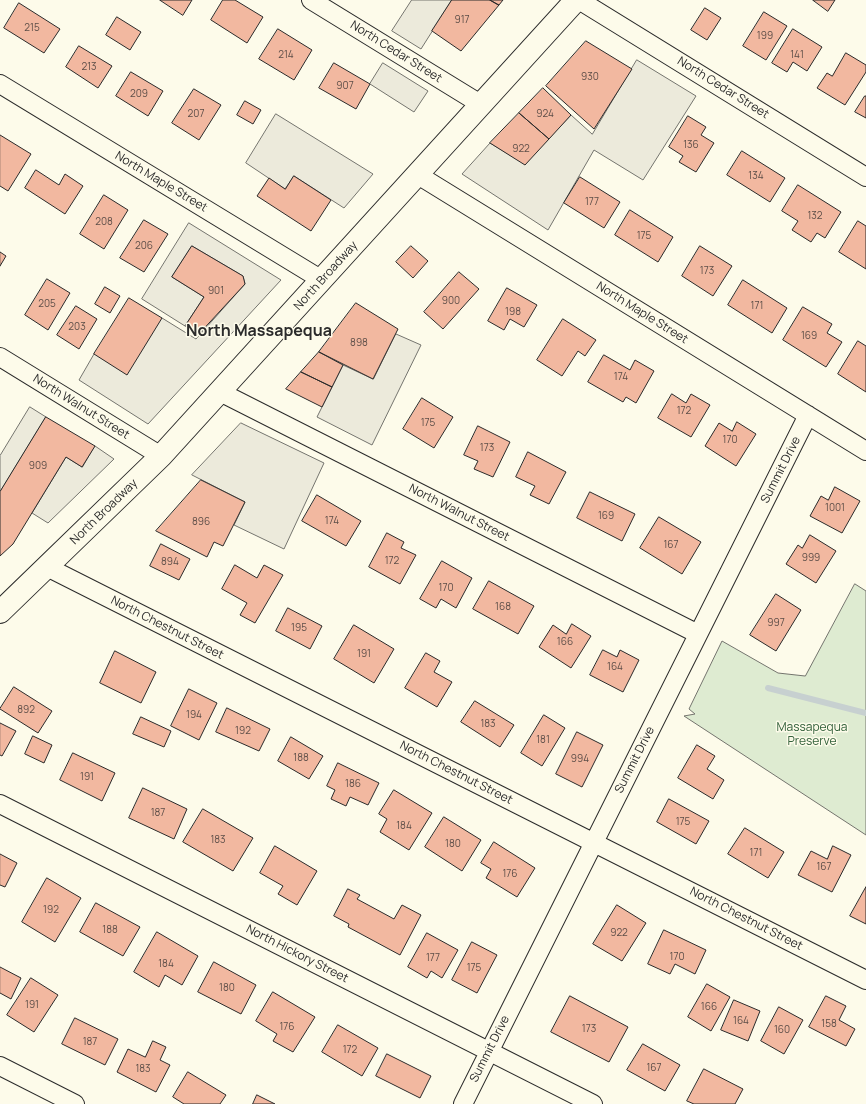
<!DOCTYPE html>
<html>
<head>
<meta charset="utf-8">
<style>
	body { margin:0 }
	canvas { display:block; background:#fdfbea }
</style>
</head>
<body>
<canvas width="866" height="1104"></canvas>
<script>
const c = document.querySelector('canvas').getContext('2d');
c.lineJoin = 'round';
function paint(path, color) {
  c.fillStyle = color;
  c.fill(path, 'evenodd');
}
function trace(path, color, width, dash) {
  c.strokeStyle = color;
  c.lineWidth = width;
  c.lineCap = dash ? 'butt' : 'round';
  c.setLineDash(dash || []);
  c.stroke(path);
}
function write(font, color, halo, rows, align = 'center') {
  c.font = font + ' Manrope,sans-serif';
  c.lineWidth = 3;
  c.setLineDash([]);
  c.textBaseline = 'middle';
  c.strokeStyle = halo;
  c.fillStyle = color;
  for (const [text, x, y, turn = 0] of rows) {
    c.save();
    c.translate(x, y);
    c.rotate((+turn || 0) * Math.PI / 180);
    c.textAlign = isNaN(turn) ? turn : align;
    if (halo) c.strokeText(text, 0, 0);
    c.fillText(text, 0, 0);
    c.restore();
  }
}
const green = new Path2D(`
	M855,584L866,591V835L684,716L695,714L689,709L722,641L778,673L805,676Z`);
const parking = new Path2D(`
	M412,0H452L421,49L392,31Z
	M637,60L696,96L643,180L594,150L548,230L462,174L490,143L525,164L571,115L592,134Z
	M383,63L428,91L414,112L370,84Z
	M276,114L373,174L344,208L294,176L285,189L246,163Z
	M189,223L281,280L148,424L79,380L94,354L162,318L196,339L245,284L243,276L192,246L172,277L204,297L185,326L142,299Z
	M396,334L421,345L372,445L317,417L343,365L373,379Z
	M30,407L46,417L0,492V456Z
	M241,423L324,463L284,549L234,525L245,502L192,475Z
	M95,446L114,459L48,523L32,513L66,457L82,467Z`);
const stream = new Path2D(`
	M768,688L866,713`);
const building = new Path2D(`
	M160,0H192L183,15Z
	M223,0H235L263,17L247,43L211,20Z
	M452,0H490L499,5L461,51L432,31Z
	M490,0H503L499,5Z
	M813,0H835L828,11Z
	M19,3L60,29L44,53L4,28Z
	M705,8L721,18L707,40L691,30Z
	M764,12L787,26L766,60L743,46Z
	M117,17L141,32L130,50L106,35Z
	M278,29L312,50L294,80L259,59Z
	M793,29L822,47L807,71L793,62L787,72L772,63Z
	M586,41L632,69L594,129L546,86Z
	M79,46L112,66L98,88L66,67Z
	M846,53L866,65V72L845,105L817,88L827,73L832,76Z
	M334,63L370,84L356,109L319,88Z
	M131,72L163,91L148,116L116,96Z
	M543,88L571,115L549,139L519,113Z
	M194,89L221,105L199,140L172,123Z
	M865,96H866V118L855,112Z
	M245,101L261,110L253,124L237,115Z
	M519,113L549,139L525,165L490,143Z
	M688,116L706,127L701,135L714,143L696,172L679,162L683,156L669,147Z
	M0,135L31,154L8,191L0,186Z
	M742,151L785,178L770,202L727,175Z
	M36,170L59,185L65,174L83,186L65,214L25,188Z
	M294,176L331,200L311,231L257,196L269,178L285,189Z
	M580,177L620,202L604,228L564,203Z
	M798,185L841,212L825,238L817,233L811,242L792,230L798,221L782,211Z
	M104,195L128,210L104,249L80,234Z
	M630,210L673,237L658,262L615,235Z
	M144,220L168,234L144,272L120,258Z
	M858,221L866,226V269L839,252Z
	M192,246L243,276L245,284L198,335L185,326L204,297L172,277Z
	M411,246L428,261L413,278L396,262Z
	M700,246L732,266L713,296L682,276Z
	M0,252L6,256L0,266Z
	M459,272L479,289L443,329L424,312Z
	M47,279L70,293L48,330L25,315Z
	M743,280L787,308L772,333L728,305Z
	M105,287L120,296L110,313L95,304Z
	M507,288L537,305L524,327L510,319L504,330L488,321Z
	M129,298L162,318L127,375L94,354Z
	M356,303L398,329L373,379L319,352Z
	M76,306L97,319L79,349L57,335Z
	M803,307L832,324L827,333L842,342L826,367L783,340Z
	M563,319L596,340L585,356L578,351L562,376L537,360Z
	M858,341L866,346V392L838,374Z
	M319,352L343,365L332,387L301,372Z
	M604,355L630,370L635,360L654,371L636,403L626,397L623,402L588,382Z
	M301,372L332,387L322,407L286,389Z
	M672,394L686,403L691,394L710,405L691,437L658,418Z
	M422,398L453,417L434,448L403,429Z
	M46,417L95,446L82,467L66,457L13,544L0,556V492Z
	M737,422L756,434L736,466L705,446L719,423L732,431Z
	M478,426L510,442L493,477L474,469L478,461L464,455Z
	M528,452L566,472L549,504L530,495L535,486L516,477Z
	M201,480L245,502L223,546L214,542L207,557L156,531Z
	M835,487L860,501L842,533L810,516L821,496L828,500Z
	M590,492L635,514L622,541L577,518Z
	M317,495L361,521L346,546L302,521Z
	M659,517L701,542L682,574L640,548Z
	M387,533L404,542L401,548L416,555L400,584L369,567Z
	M810,535L836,551L816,583L786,564L798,545L802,548Z
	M161,544L190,559L179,580L150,566Z
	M442,561L472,578L456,608L441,599L436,608L420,599Z
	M235,565L257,578L264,565L283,575L255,623L240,615L247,603L222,589Z
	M489,581L534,606L518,634L473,609Z
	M776,594L801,610L776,651L750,635Z
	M288,608L322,626L310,649L276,631Z
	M572,624L591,636L571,668L539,647L553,625L566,634Z
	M354,625L394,649L374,683L334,659Z
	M603,650L617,657L620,650L639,660L623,692L590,675Z
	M115,651L156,672L141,703L100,683Z
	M426,653L440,661L434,672L452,682L437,707L405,688Z
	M14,687L52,711L38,733L0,709Z
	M189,689L217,703L199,740L171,726Z
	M475,701L514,725L500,747L461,722Z
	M227,708L270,729L259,751L216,732Z
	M544,715L565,728L542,766L521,753Z
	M141,717L171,731L164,747L133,734Z
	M0,723L16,731L2,756L0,755Z
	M577,732L603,745L582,787L556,774Z
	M33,736L52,745L44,763L25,754Z
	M291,737L323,756L309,779L278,761Z
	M697,745L715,756L707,769L724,780L713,799L678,778Z
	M73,753L115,773L102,801L60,780Z
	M338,763L379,783L368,805L350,797L346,806L331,799L335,790L327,786Z
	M143,788L187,809L174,839L129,818Z
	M394,790L432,813L409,850L380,832L387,819L379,814Z
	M669,799L709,821L696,844L657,822Z
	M203,809L253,838L233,871L183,842Z
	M444,817L481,840L462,871L425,847Z
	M745,828L784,852L768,878L728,854Z
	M494,842L535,868L517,897L486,878L491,869L481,863Z
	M275,846L317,871L297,905L278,894L283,886L260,873Z
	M833,846L851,855L832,892L798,875L811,851L827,859Z
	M0,854L17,863L5,887L0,885Z
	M47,878L81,898L55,942L22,922Z
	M866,887V924L850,916Z
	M348,889L360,895L357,899L394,919L402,905L421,915L400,955L348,927L349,924L334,916Z
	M96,903L140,927L123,956L80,932Z
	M617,905L646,923L622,961L593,944Z
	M664,930L706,950L695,974L675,964L670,974L648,964Z
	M157,932L198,956L182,985L165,975L159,987L134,972Z
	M427,933L458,950L442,978L431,971L427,978L408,967Z
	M472,942L497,955L477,993L452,980Z
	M214,962L256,985L241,1014L198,992Z
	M0,967L21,978L11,999L0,993Z
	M31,978L58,995L34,1032L7,1015Z
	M707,984L730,997L711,1031L688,1017Z
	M273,992L315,1017L293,1052L273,1041L277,1034L256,1021Z
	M570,996L628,1027L609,1062L551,1032Z
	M826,996L846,1006L839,1020L855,1029L846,1046L809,1027Z
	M734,1000L760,1011L748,1041L721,1030Z
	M779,1007L803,1020L784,1054L761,1041Z
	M75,1018L118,1039L105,1065L62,1044Z
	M338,1025L378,1048L362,1076L322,1052Z
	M153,1041L166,1047L160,1060L170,1065L156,1092L117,1072L128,1049L145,1057Z
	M643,1044L680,1065L665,1091L627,1070Z
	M387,1054L431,1076L420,1098L376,1076Z
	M704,1069L743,1089L735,1104H694L687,1101Z
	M188,1072L226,1095L220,1104H184L173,1097Z
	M257,1095L275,1104H253Z`);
const street = new Path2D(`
	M311,0L482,105
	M579,0L866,177
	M0,84L322,280
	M418,175L866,451
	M0,357L161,456
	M220,392L698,634
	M47,567L866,980
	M0,804L593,1104
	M0,1066L75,1104
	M463,1104L808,415`);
const secondary = new Path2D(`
	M0,612L161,456L576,0`);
const numberNames = [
	["917",462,20],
	["215",32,28],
	["199",765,36],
	["214",286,55],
	["141",797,55],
	["213",89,67],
	["930",590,77],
	["907",345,86],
	["209",139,94],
	["207",196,114],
	["924",545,114],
	["136",691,145],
	["922",521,149],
	["134",756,176],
	["177",592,202],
	["132",815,216],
	["208",104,222],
	["175",644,236],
	["206",144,246],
	["173",707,271],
	["901",216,291],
	["900",451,301],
	["205",47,304],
	["171",757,306],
	["198",513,312],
	["203",77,327],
	["169",809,336],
	["898",359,343],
	["174",621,377],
	["172",684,411],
	["175",428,423],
	["170",730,440],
	["173",487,448],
	["909",38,466],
	["1001",835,508],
	["169",606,516],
	["174",332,521],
	["896",201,522],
	["167",671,545],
	["999",811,558],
	["172",392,561],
	["894",170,562],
	["170",446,588],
	["168",503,607],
	["997",776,623],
	["195",299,628],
	["166",565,642],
	["191",364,654],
	["164",615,667],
	["892",26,710],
	["194",194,715],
	["183",488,724],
	["192",243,731],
	["181",543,740],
	["188",301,758],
	["994",580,759],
	["191",87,777],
	["186",353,784],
	["187",158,813],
	["175",683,822],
	["184",404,826],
	["183",218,840],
	["180",453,844],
	["171",756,853],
	["167",824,867],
	["176",510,874],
	["192",51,910],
	["188",110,930],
	["922",619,933],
	["170",677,957],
	["177",433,958],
	["184",166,964],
	["175",474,968],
	["180",227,988],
	["191",32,1005],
	["166",709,1007],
	["164",741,1021],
	["158",829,1024],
	["176",287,1027],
	["173",589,1029],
	["160",782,1030],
	["187",90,1042],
	["172",350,1050],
	["167",654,1068],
	["183",143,1069]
];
const streetNames = [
	["North Cedar Street",396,52,32],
	["North Cedar Street",723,88,32],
	["North Maple Street",161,182,31],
	["North Broadway",326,276,-48],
	["North Maple Street",642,313,32],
	["North Walnut Street",81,407,32],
	["Summit Drive",781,470,-63],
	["North Broadway",104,512,-44],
	["North Walnut Street",459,513,27],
	["North Chestnut Street",167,628,27],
	["Summit Drive",635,760,-63],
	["North Chestnut Street",456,773,27],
	["North Chestnut Street",746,919,27],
	["North Hickory Street",297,954,27],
	["Summit Drive",490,1049,-63]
];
const parkNames = [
	["Massapequa",812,728],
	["Preserve",812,742]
];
const districtNames = [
	["North Massapequa",259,332]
];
paint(green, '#deebd1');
trace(green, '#74746e', 1);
paint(parking, '#eceadb');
trace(parking, '#74746e', 1);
trace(stream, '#c7d0d0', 6);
paint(building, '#f2b8a0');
trace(building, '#2b2b2b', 1);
trace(street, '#2b2b2b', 20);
trace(secondary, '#2b2b2b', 24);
trace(street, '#fdfbea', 18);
trace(secondary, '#fdfbea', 22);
write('10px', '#5d4e48', null, numberNames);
write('12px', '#2b2b2b', '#fdfbea', streetNames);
write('12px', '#34623c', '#fdfbea', parkNames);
write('bold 16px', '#2b2b2b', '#fdfbea', districtNames);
</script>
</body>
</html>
